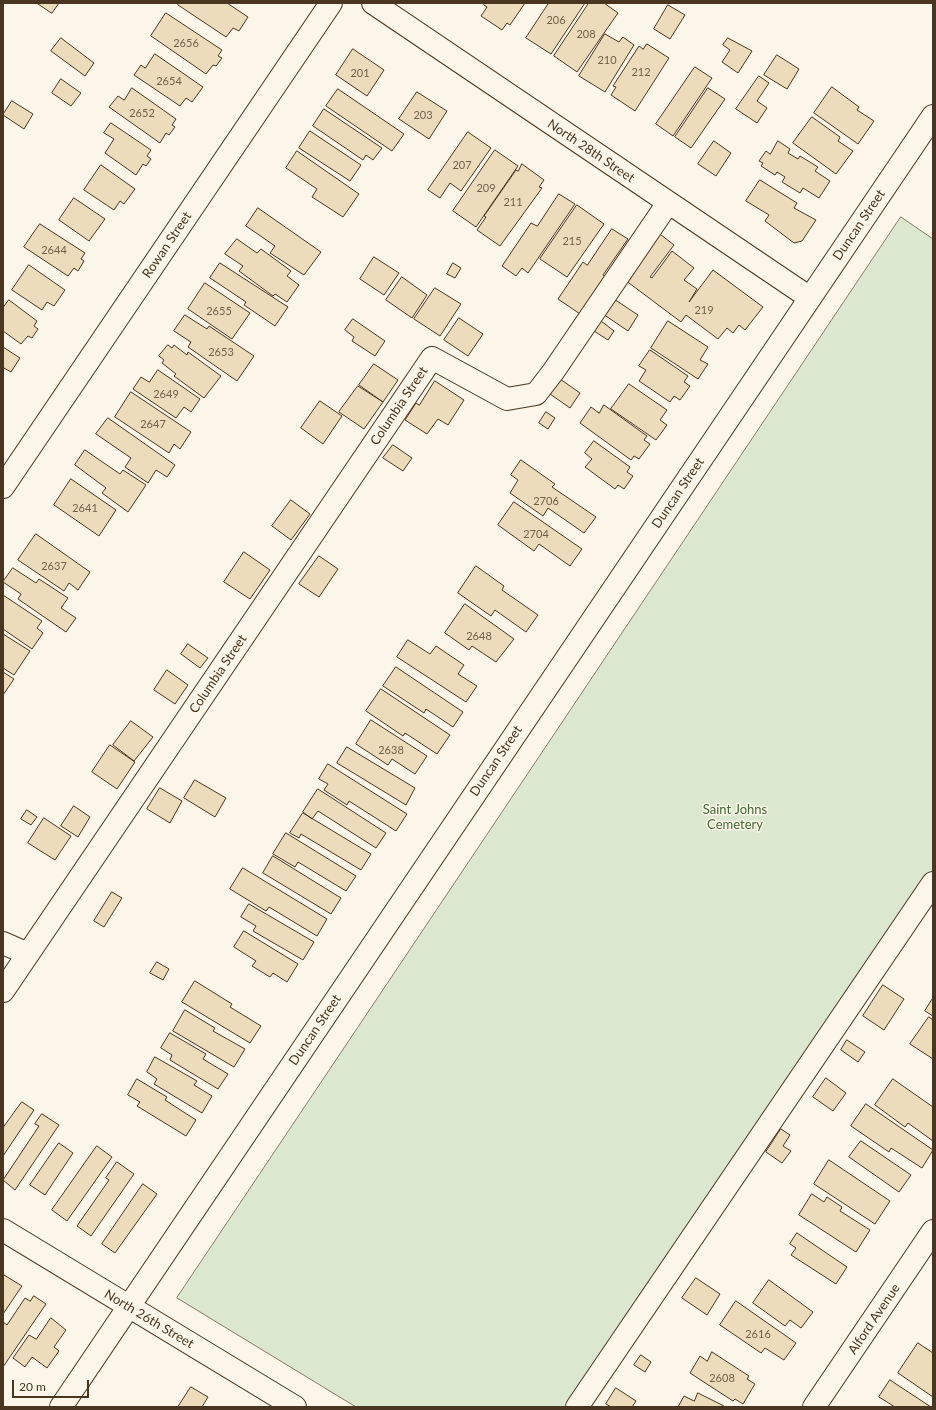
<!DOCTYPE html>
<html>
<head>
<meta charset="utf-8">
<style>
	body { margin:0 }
	#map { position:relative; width:936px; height:1410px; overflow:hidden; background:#fbf6e9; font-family:Lato,sans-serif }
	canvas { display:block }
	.frame { position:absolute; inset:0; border:4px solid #4a3520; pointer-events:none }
	.scale { position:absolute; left:12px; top:1380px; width:77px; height:18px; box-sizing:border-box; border:2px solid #4a3520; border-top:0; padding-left:5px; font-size:12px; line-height:14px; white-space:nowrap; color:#4a3520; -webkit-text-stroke:3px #fbf6e9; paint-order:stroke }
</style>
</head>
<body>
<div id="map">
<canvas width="936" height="1410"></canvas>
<div class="frame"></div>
<div class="scale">20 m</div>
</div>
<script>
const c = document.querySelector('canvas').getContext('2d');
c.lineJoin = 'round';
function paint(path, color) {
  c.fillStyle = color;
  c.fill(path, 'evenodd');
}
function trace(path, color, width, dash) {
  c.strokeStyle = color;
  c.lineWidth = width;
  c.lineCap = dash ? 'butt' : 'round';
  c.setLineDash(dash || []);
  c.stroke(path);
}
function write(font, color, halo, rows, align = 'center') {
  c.font = font + ' Lato,sans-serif';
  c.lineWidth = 3;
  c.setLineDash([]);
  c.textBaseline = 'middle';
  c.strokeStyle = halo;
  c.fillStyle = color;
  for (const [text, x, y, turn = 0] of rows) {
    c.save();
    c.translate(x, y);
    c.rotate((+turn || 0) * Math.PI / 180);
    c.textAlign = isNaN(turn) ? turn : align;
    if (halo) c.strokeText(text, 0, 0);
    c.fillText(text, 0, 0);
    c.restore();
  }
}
const green = new Path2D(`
	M901,217L933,239V876L570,1407H356L177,1298Z`);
const building = new Path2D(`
	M37,3H59L52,13Z
	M179,3H227L248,17L239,31L233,28L226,37L178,5Z
	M485,3H525L510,25L507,23L502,30L481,16L487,7L484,5Z
	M549,3H585L551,54L526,38Z
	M589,3H604L618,13L577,72L554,56Z
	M668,5L685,15L670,39L654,29Z
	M166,13L222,50L218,56L222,58L216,66L213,65L206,74L151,36Z
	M605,34L619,42L623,37L634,45L605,92L579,76Z
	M61,38L94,63L85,76L51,51Z
	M728,38L752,51L738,73L722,62L730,50L723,45Z
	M647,44L669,58L635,111L611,95L616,87L613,86L639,46L643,49Z
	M353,49L384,70L367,96L336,75Z
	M155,54L203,87L192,102L186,98L180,106L134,75L141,65L145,68Z
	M777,55L799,69L787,89L764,75Z
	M695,67L712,78L673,136L656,124Z
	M759,76L769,83L757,101L767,108L757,123L736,109Z
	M61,79L81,93L71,106L52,93Z
	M832,87L859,107L857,110L874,121L858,144L814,113Z
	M132,88L176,119L172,125L175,127L169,135L166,133L160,143L109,107L118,96L124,100Z
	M708,88L725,99L691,148L675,137Z
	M338,89L404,134L392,151L326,106Z
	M417,92L447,111L429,139L399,119Z
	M12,101L33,114L24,129L3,115Z
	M324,109L382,148L373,160L366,155L363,160L313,126Z
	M812,117L840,137L838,141L853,151L836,174L793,143Z
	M111,123L151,150L147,156L151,159L146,166L143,164L136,175L105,153L114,139L104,133Z
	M310,131L361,165L350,181L299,148Z
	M468,132L491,148L461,191L450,183L440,198L428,190Z
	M714,141L731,153L716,176L698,164Z
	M778,141L790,149L788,153L798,159L800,156L818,167L815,171L830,181L819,198L803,188L800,193L782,182L785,177L777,172L775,175L761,166L763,163L759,161L766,151L770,154Z
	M495,150L518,166L476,227L453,211Z
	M297,151L359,194L343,217L312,197L317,189L286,168Z
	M522,164L544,180L539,187L542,188L500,246L477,230L486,217L484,216L516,170L518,171Z
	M101,165L135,189L124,204L120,201L114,210L84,190Z
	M760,180L797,203L794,208L816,220L802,241L794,243L765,221L769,215L746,201Z
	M559,194L575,204L528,273L522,268L516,276L502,266L531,223L537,226Z
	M74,198L105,219L89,241L59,220Z
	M577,205L604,224L567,277L540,259Z
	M258,208L321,252L304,275L270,253L275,246L246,226Z
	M40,224L85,253L81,259L84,261L78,271L74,268L68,276L24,247Z
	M612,229L628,239L603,275L606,277L580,314L558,299L583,262L587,265Z
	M656,231L674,245L650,277L652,278L672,251L694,268L684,280L697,289L689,302L713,270L763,307L745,330L739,325L733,333L727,328L718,339L686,315L681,322L621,277Z
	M237,239L257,253L261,249L291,271L287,276L299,285L287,302L275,294L273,296L239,271L243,266L225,254Z
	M374,257L399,273L384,295L360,279Z
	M220,263L288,307L275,326L244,305L246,302L210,278Z
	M453,263L461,268L455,278L447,274Z
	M29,265L65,290L54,306L47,302L42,310L12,290Z
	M402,277L427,295L412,318L386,300Z
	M205,283L250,313L232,339L188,309Z
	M435,288L461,304L440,336L414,319Z
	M614,299L638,315L628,331L603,314Z
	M9,300L37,321L34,326L38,329L32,338L28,336L21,344L3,331V308Z
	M185,315L207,329L209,326L254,356L237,381L188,347L191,342L174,331Z
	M459,318L483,334L468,356L444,340Z
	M353,319L385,341L375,356L352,341L354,337L345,330Z
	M601,321L614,331L608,340L594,331Z
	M668,321L708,347L700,360L708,364L698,379L651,348Z
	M168,345L172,348L174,345L187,355L188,352L221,376L204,398L174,376L176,374L162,363L164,360L159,356Z
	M3,347L20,358L11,372L4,368L3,370Z
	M650,350L688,376L684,382L690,386L680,400L674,396L670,402L639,381L646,370L639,366Z
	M374,364L398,380L383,402L359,385Z
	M158,370L200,399L191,412L184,407L176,418L133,389L141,377L149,382Z
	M560,379L580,393L570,408L550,394Z
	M435,381L464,400L448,425L438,419L427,434L405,420L416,403L419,405Z
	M629,384L667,410L660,420L667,425L656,440L611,409Z
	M358,386L383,402L364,429L339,412Z
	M131,392L191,432L180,449L174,444L169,453L115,417Z
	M320,401L342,416L323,444L301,428Z
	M604,405L647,436L644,440L650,444L639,459L634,456L631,460L580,423L591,407L599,413Z
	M546,412L555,418L548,429L539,423Z
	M108,418L175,465L167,477L156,470L148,483L125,467L131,458L96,434Z
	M594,441L630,467L627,472L633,476L624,489L618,485L615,489L585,467L592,459L585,453Z
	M393,445L412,458L403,471L383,458Z
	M85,450L120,474L123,470L146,485L128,512L102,493L106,488L75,465Z
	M521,460L555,484L552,487L596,517L584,533L548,508L543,516L510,493L518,480L511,475Z
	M71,479L116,510L99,536L54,505Z
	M291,500L310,514L291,540L272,526Z
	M514,502L582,549L570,566L539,544L534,551L498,525Z
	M36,534L90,572L78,590L69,583L64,591L18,560Z
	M244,552L270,570L250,599L224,582Z
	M319,556L338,569L319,597L299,584Z
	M476,566L504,586L502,590L538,615L526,632L495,610L491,616L458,593Z
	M13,568L36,583L39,579L68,598L61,608L76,618L66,632L18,599L21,594L3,582Z
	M3,595L42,621L37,628L43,633L32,649L3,629Z
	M465,604L514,639L496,662L472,646L469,650L445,633Z
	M3,634L30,651L14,675L3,668Z
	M408,640L430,654L436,646L464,665L458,674L477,686L466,702L397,657Z
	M188,644L208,658L200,668L181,654Z
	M396,667L463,712L453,727L426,709L424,713L383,686Z
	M167,670L188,685L175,704L154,690Z
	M3,672L14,679L3,695Z
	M381,689L450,735L437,754L405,733L403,736L366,711Z
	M371,720L427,756L415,774L392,759L388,765L356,744Z
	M131,721L153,737L134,761L113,745Z
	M110,745L135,762L117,789L92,772Z
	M347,747L415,788L406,805L337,763Z
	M328,764L407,814L396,831L349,801L347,805L324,790L328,784L319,779Z
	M195,780L226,798L215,817L184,798Z
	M160,788L182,801L170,823L147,809Z
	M318,789L386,833L376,848L318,811L312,819L303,812Z
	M74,806L90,817L78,837L61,826Z
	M27,810L37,817L31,825L21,819Z
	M303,813L371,854L361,870L301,834L299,838L290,833Z
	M44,818L71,836L55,860L28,843Z
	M286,833L356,876L346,891L298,862L295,867L273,854Z
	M273,856L341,898L331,914L263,873Z
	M243,868L327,919L317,936L269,907L266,911L230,889Z
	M112,892L122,898L104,927L94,921Z
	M249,904L314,942L303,960L253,931L256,926L241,917Z
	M244,931L298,964L287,982L273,973L270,977L252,966L256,961L234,947Z
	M157,962L169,969L163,980L150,973Z
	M195,981L232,1004L230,1007L261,1026L250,1043L182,1002Z
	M883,985L904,999L884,1030L863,1016Z
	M933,998V1016L925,1011Z
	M185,1010L215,1028L213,1031L245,1049L234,1067L173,1031Z
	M929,1017L933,1020V1059L910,1044Z
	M170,1033L206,1054L203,1059L228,1074L218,1089L170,1060L172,1055L161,1048Z
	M847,1040L865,1052L858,1062L841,1050Z
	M155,1057L197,1081L194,1085L212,1096L202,1113L154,1084L157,1079L147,1072Z
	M826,1078L846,1093L833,1111L813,1097Z
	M137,1079L167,1097L165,1100L196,1120L186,1136L137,1106L140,1102L128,1095Z
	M893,1079L933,1107V1141L908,1123L905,1127L875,1105Z
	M22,1102L34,1110L3,1156V1128Z
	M866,1104L933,1150L922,1168L891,1148L889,1152L851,1126Z
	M42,1114L59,1125L15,1190L3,1180L39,1126L35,1124Z
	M781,1129L790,1135L783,1146L791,1151L782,1163L766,1152Z
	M861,1141L911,1175L899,1192L849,1157Z
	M59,1143L73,1153L45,1195L30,1185Z
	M97,1146L112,1157L67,1221L52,1210Z
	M829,1160L890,1201L875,1224L814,1184Z
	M117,1162L134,1174L91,1236L77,1226L109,1180L106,1178Z
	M143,1184L157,1194L115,1253L102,1244Z
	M812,1194L824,1202L827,1197L842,1207L840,1211L870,1230L856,1252L799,1215Z
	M797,1233L847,1267L836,1284L791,1255L796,1248L790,1244Z
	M4,1275L22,1286L3,1314V1276Z
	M696,1278L720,1294L707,1315L682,1298Z
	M769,1280L813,1312L801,1328L790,1320L785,1326L753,1303Z
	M34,1296L46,1304L3,1367V1322L7,1325L25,1298L30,1301Z
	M736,1301L796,1343L784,1360L765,1348L761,1353L720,1325Z
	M51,1318L66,1330L54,1347L59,1351L47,1368L32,1357L25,1367L13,1358L29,1335L36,1339Z
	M918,1343L933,1353V1397L898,1373Z
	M712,1352L749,1376L747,1379L755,1384L743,1404L735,1399L733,1401L690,1373L700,1356L707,1361Z
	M641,1355L651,1362L645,1372L634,1365Z
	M890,1380L931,1407H895L879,1397Z
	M191,1387L208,1397L202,1407H178Z
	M616,1388L636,1401L632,1407H611L606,1404Z
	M698,1393L724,1406L723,1407H678L684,1396L694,1401Z`);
const minor = new Path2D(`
	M373,3L810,298
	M3,487L331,3
	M3,943L28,954
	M3,991L432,358L507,399L536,394L553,372L668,203
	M3,1230L295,1407
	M61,1407L933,116
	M577,1407L933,883
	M814,1407L933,1231`);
const numberNames = [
	["206",556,20],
	["208",586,34],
	["2656",186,43],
	["210",607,60],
	["212",641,72],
	["201",360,73],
	["2654",169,81],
	["2652",142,113],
	["203",423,115],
	["207",462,165],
	["209",486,188],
	["211",513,202],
	["215",572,241],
	["2644",54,250],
	["219",704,310],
	["2655",219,311],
	["2653",221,352],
	["2649",166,394],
	["2647",153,424],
	["2706",546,501],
	["2641",85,508],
	["2704",536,534],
	["2637",54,566],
	["2648",479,636],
	["2638",391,750],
	["2616",758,1334],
	["2608",722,1378]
];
const streetNames = [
	["North 28th Street",591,151,34],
	["Duncan Street",859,225,-56],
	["Rowan Street",167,245,-56],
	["Columbia Street",399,406,-56],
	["Duncan Street",678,493,-56],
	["Columbia Street",218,674,-56],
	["Duncan Street",496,761,-56],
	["Duncan Street",315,1030,-56],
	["North 26th Street",149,1319,31],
	["Alford Avenue",874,1319,-56]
];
const parkNames = [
	["Saint Johns",735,810],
	["Cemetery",735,825]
];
paint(green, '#dce7d0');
trace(green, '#887966', 1);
paint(building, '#ecdcbc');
trace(building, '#4a3520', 1);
trace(minor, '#4a3520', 24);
trace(minor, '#fbf6e9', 22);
write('11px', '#725f47', null, numberNames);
write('13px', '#4a3520', '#fbf6e9', streetNames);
write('13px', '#436837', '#fbf6e9', parkNames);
</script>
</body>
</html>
